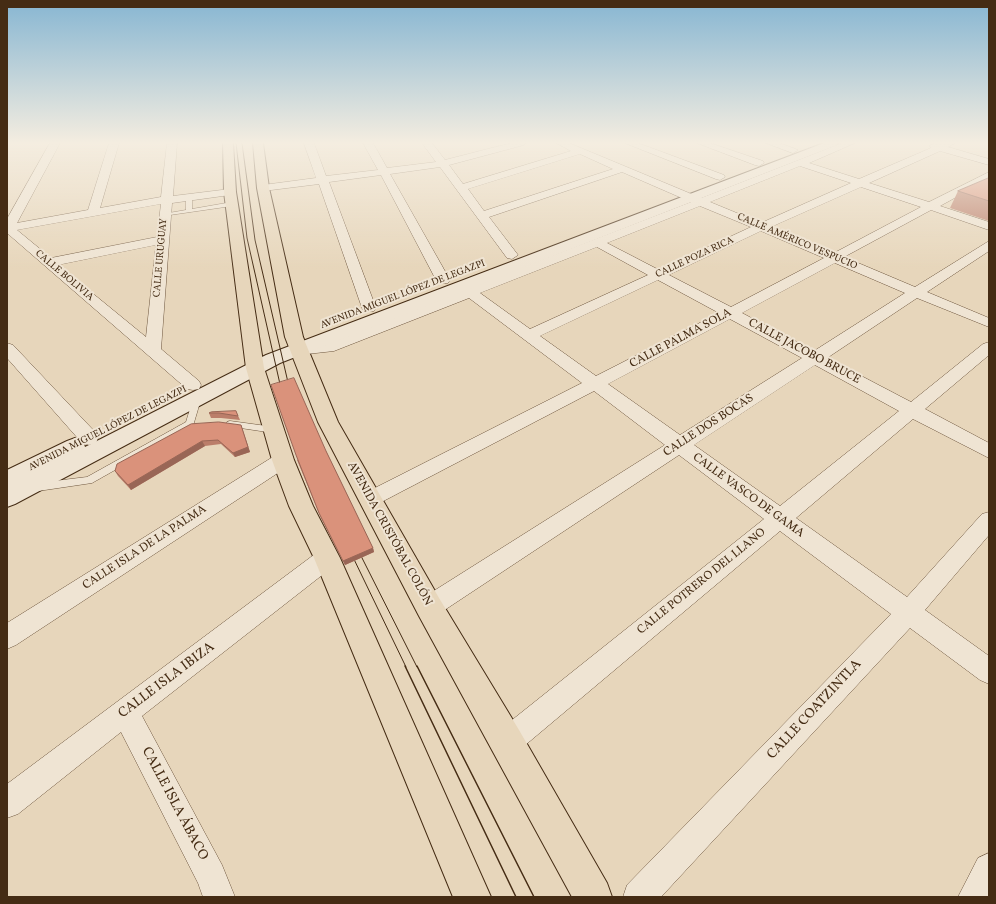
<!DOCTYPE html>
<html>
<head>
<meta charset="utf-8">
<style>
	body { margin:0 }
	#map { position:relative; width:996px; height:904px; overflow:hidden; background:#e7d6bb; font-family:Vollkorn,serif }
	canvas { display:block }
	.frame { position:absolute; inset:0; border:8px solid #452c14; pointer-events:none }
</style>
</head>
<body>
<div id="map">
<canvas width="996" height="904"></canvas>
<div class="frame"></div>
</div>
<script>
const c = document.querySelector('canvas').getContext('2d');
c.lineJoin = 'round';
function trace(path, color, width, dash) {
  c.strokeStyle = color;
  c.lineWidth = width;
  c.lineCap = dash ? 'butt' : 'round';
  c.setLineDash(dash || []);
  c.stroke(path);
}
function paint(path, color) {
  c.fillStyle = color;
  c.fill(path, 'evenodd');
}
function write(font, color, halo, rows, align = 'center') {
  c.font = font + ' Vollkorn,serif';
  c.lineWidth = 4;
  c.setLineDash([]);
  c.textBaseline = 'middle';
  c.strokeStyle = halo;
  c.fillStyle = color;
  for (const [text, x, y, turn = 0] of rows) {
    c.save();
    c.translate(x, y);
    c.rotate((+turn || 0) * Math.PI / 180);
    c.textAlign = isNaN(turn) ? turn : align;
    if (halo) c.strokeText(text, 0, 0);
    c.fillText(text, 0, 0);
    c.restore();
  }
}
const lane = new Path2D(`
	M189,195L192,197V209L232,202L235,204L232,206L163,216V214L186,210V197Z
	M197,396L201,399L193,426L92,483L38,491L35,490L33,487L35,484L38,483L87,477L186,422L193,399Z
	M230,421L274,427L278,430L274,433L227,426L226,424L227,422Z`);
const street = new Path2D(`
	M50,143H60L17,223L88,210L109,143H119L100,208L161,197L167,143H177L173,196L230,189L235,192L230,195L172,203L161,349L199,381L201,385L199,389L193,390L187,389L7,233V219ZM161,204L157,237L51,258L17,230ZM156,245L146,337L58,265Z
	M304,143H314L326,176L378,170L363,143H373L387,168L436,162L422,143H432L445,160L511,143H526L524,145L449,165L463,184L571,151L556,143H569L701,198L842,143H855L809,163L859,179L931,148L929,146L934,143H955L948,147L989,159V165L940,151L869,183L929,202L989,172V179L940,206L989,222V230L931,210L844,257L915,287L989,241V251L927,292L989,318V327L917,298L827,358L911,402L983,344L989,342V355L925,409L989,443V458L913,419L796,518L907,597L982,514L989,512V535L925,610L989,656V684L980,680L910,628L661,897H623L627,885L891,614L780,531L517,752L507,756L497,752L493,742L497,732L764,519L679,455L437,615L429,618L421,615L417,607L421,599L665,445L594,391L370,508L363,506L360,500L363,494L582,383L469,298L334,351L298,355L292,353L290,350L292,347L326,343L691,202L622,172L489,217L518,255L512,259L507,258L440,167L390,174L450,280L448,283H438L436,280L381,175L329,182L376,308L374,311H364L362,308L319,184L263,191L258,188L263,185L316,178ZM580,154L613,169L484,211L468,189ZM800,166L851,183L761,223L710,202ZM861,187L921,207L834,253L771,227ZM700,206L751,227L659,270L607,243ZM761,231L824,258L731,307L669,275ZM597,247L648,275L530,329L480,293ZM835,263L905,293L814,351L742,313ZM658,280L719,313L596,376L540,336ZM730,319L802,358L680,435L608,384ZM815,365L899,411L780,506L694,445Z
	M625,143H638L724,175L725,177L720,180L716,179Z
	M697,143H710L763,161L764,163L759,166L755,165Z
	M766,143H780L798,150L793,153Z
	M7,343L13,345L96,433L98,438L96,443L89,445L82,443L7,358Z
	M283,453L290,455L293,460L290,465L16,645L7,649V623L276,455Z
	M327,549L335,551L338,558L335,565L142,716L222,865L235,897H203L198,883L121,732L18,814L7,818V784L319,551Z
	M989,853V897H958L978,858Z`);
const secondary = new Path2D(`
	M824,143H838L837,145L280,363L15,504L7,507V470L67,441L75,438L83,441L85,447L266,355Z`);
const primary = new Path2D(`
	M223,143H233L236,192L264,368L294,460L313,506L340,558L491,897H453L314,558L289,506L272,460L246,368L224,192Z
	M253,143H263L269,188L303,337L338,422L439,598L519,730L607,883L612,897H572L419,616L318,422L285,337L257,188Z`);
const tramFar1 = new Path2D(`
	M236,143L247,238L282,393
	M242,143L255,240L290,391
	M357,548L417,667
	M350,551L406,667`);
const tram = new Path2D(`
	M405,666L516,897
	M417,666L534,897`);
const wall = new Path2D(`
	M989,178V221L950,208L958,191Z
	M236,411L240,420L221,418H211L209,413Z
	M241,425L250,452L235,457L221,444L205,446L131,490L118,476L115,471Z
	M326,451L373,548L374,552L345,565L321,518L297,460Z`);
const shadedWall = new Path2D(`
	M241,425L250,452L235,457L233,453Z
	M202,441L205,446L131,490L128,485Z
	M373,548L374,552L345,565L343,561Z`);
const building = new Path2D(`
	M989,178V201L958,191Z
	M294,378L326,451L373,548L343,561L319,513L296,455L271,385Z
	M236,411L238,416L219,413H209L211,412Z
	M219,422L241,425L248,447L233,453L218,440L202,441L128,485L115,471L117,464L191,424Z`);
const farStreetnames = [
	["CALLE AMÉRICO VESPUCIO",797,242,23],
	["CALLE URUGUAY",161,258,-85],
	["CALLE POZA RICA",695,258,-25],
	["CALLE BOLIVIA",64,276,40],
	["AVENIDA MIGUEL LÓPEZ DE LEGAZPI",403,295,-21],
	["AVENIDA MIGUEL LÓPEZ DE LEGAZPI",108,429,-27]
];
const streetNames = [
	["CALLE PALMA SOLA",681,339,-28],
	["CALLE JACOBO BRUCE",804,352,28],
	["CALLE DOS BOCAS",709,426,-33],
	["CALLE VASCO DE GAMA",748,496,36],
	["AVENIDA CRISTÓBAL COLÓN",389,534,61],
	["CALLE ISLA DE LA PALMA",145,548,-33],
	["CALLE POTRERO DEL LLANO",702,582,-39]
];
const nearStreetnames = [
	["CALLE ISLA IBIZA",167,681,-37],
	["CALLE COATZINTLA",815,710,-47],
	["CALLE ISLA ÁBACO",174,804,62]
];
trace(lane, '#6e563e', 1);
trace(street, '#6e563e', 1);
trace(secondary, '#452c14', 2);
trace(primary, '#452c14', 2);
paint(lane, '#efe4d3');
paint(street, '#efe4d3');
paint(secondary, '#efe4d3');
paint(primary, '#e7d6bb');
trace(tramFar1, '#452c14', 1);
trace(tram, '#452c14', 1.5);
paint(wall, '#bb7e6a');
paint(shadedWall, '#996656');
paint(building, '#da927b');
trace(building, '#996656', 1);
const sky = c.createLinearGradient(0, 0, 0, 269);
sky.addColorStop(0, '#87b6d2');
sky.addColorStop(0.53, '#f4ede0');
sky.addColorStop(1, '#f4ede000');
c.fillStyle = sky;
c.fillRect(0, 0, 996, 269);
write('10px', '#452c14', '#efe4d3', farStreetnames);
write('12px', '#452c14', '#efe4d3', streetNames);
write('14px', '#452c14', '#efe4d3', nearStreetnames);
</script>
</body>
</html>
